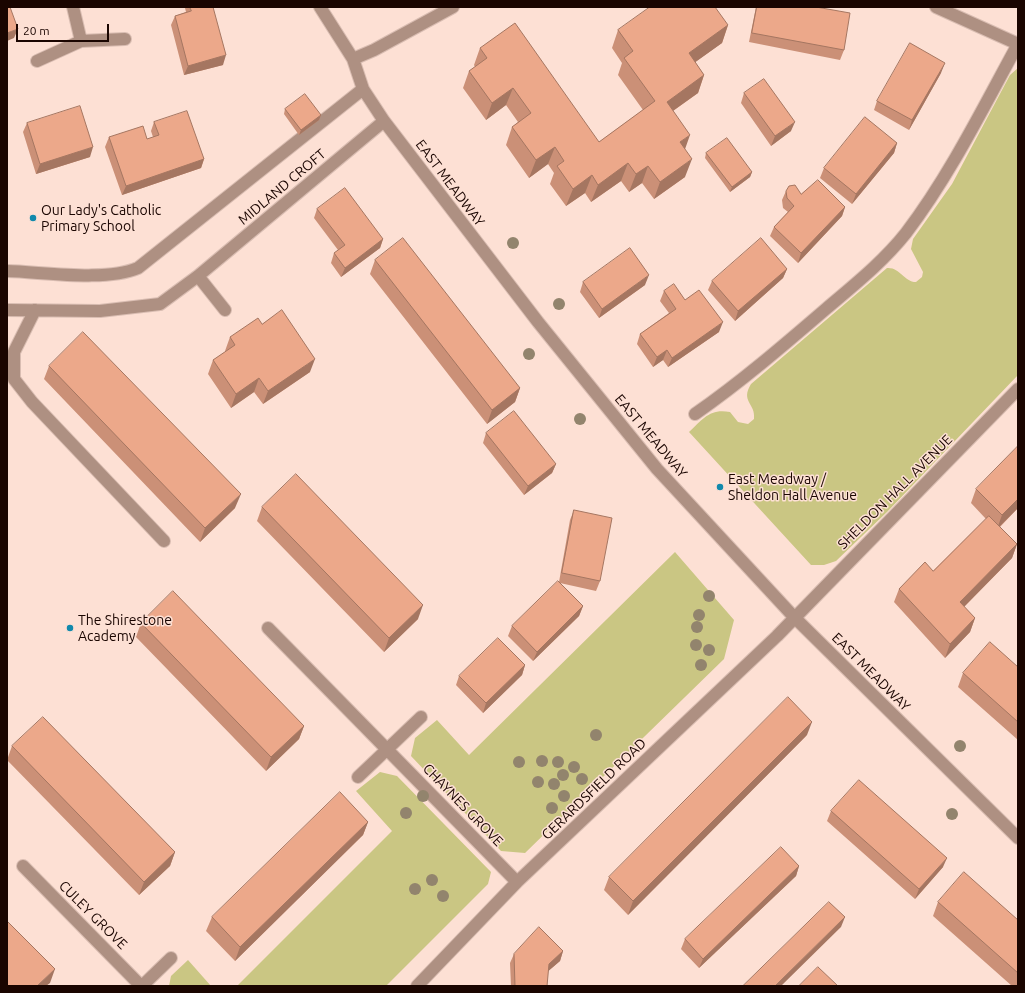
<!DOCTYPE html>
<html>
<head>
<meta charset="utf-8">
<style>
	body { margin:0 }
	#map { position:relative; width:1025px; height:993px; overflow:hidden; background:#fde0d4; font-family:Ubuntu,sans-serif }
	canvas { display:block }
	.frame { position:absolute; inset:0; border:8px solid #1a0500; pointer-events:none }
	.scale { position:absolute; left:16px; top:24px; width:93px; height:18px; box-sizing:border-box; border:2px solid #1a0500; border-top:0; padding-left:5px; font-size:12px; line-height:14px; white-space:nowrap; color:#1a0500; -webkit-text-stroke:3px #fde0d4; paint-order:stroke }
</style>
</head>
<body>
<div id="map">
<canvas width="1025" height="993"></canvas>
<div class="frame"></div>
<div class="scale">20 m</div>
</div>
<script>
const c = document.querySelector('canvas').getContext('2d');
c.lineJoin = 'round';
function paint(path, color) {
  c.fillStyle = color;
  c.fill(path, 'evenodd');
}
function trace(path, color, width, dash) {
  c.strokeStyle = color;
  c.lineWidth = width;
  c.lineCap = dash ? 'butt' : 'round';
  c.setLineDash(dash || []);
  c.stroke(path);
}
function write(font, color, halo, rows, align = 'center') {
  c.font = font + ' Ubuntu,sans-serif';
  c.lineWidth = 3;
  c.setLineDash([]);
  c.textBaseline = 'middle';
  c.strokeStyle = halo;
  c.fillStyle = color;
  for (const [text, x, y, turn = 0] of rows) {
    c.save();
    c.translate(x, y);
    c.rotate((+turn || 0) * Math.PI / 180);
    c.textAlign = isNaN(turn) ? turn : align;
    if (halo) c.strokeText(text, 0, 0);
    c.fillText(text, 0, 0);
    c.restore();
  }
}
const green = new Path2D(`
	M1018,68V375L887,512L836,561L824,565H811L689,432C703,419 710,408 730,412L738,422L748,424L754,419C756,403 740,402 751,384L887,268C900,267 904,282 916,282L922,277L923,272L911,249L913,239L952,184L1010,75Z
	M675,552L734,620L724,659L525,853L501,851L411,756L415,738L437,720L469,755Z
	M380,772L397,776L491,872L488,884L386,986H237L392,831L356,791Z
	M188,960L211,986H169L171,976Z`);
const minor = new Path2D(`
	M73,7L81,41
	M320,7L353,59L363,89L384,121L538,322L657,469L794,617L1018,838
	M936,7L1018,44
	M353,59L374,50L453,7
	M37,61L81,41L125,39
	M7,271C44,272 105,282 138,268L363,89
	M198,276L225,310
	M7,310L100,311L160,304L198,276L384,121
	M35,310L14,352V379L32,402L164,541
	M695,414C741,382 784,345 827,308C854,285 883,262 906,233C950,175 983,108 1018,44
	M268,628L517,882
	M358,777L421,717
	M23,866L141,986
	M142,986L171,958
	M417,986L517,882L777,636L1018,389`);
const trees = [
	[513,243],
	[559,304],
	[529,354],
	[580,419],
	[709,596],
	[699,615],
	[697,627],
	[696,645],
	[709,650],
	[701,665],
	[596,735],
	[960,746],
	[542,761],
	[519,762],
	[558,762],
	[574,767],
	[563,775],
	[582,779],
	[538,782],
	[554,784],
	[423,796],
	[564,796],
	[552,808],
	[406,813],
	[952,814],
	[432,880],
	[415,889],
	[443,896]
];
const wall = new Path2D(`
	M186,7H213L223,65L184,75L171,25L175,16L186,12L185,8Z
	M756,7H816L844,50L840,60L749,42Z
	M728,25L722,43L695,62L704,75L698,93L673,111L685,149V177L654,199L642,183L629,192L621,181L591,202L585,193L566,206L550,184L554,173L548,164L529,178L506,145L512,127L518,122L506,105L486,120L463,88L469,71L475,67L474,65L480,48L599,142L643,110L618,75L622,63L612,48L618,30Z
	M941,73L909,130L874,110L877,101Z
	M744,93L791,131L771,146L741,103Z
	M285,109L321,115L319,120L299,135L284,114Z
	M154,122L204,159L201,168L122,195L105,147L109,137L147,139L153,137L151,131Z
	M27,123L90,157L36,174L23,132Z
	M897,143L894,153L852,204L820,178L824,168Z
	M706,153L752,172L750,177L730,192L705,158Z
	M786,191L801,194L845,207L842,216L798,263L770,236L774,227L788,212L783,208L782,200Z
	M317,209L383,239L380,248L341,277L331,263L334,253L338,250L314,218Z
	M375,260L520,388L515,402L487,424L370,274Z
	M787,269L783,278L735,321L708,290L712,281Z
	M583,282L645,285L599,318L580,292Z
	M664,291L685,300L719,332L668,367L663,360L653,367L637,344L640,334L669,313L660,301Z
	M262,324L310,372L263,404L254,392L231,408L208,374L213,360L225,352V351L230,337Z
	M49,366L235,508L200,542L44,379Z
	M486,433L556,464L552,473L524,495L483,443Z
	M976,489L1018,508L1000,527L1017,544L1012,558L964,607L975,618L970,632L945,658L894,602L899,589L933,571L986,519L971,503Z
	M262,507L418,619L384,652L257,521Z
	M574,510L600,581L596,591L560,583L583,606L579,616L533,661L508,636L512,626L559,582L570,520Z
	M141,623L304,726L299,739L266,771L136,637Z
	M525,665L522,675L483,713L456,685L459,676Z
	M1018,667V740L958,687L963,673Z
	M807,735L628,915L604,890L609,877Z
	M12,746L175,852L170,866L139,895L7,760Z
	M831,811L943,867L915,899L827,821Z
	M368,822L363,835L235,961L206,931L212,917Z
	M799,866L796,876L699,968L681,949L685,939Z
	M938,902L1018,920V986H1012L933,916Z
	M563,951L560,961L548,971L547,986H511L510,963L514,954Z`);
const shadedWall = new Path2D(`
	M728,25L722,43L683,71L689,53Z
	M18,29L14,38L7,41V33Z
	M226,55L223,65L184,75L188,66Z
	M945,63L941,73L909,130L912,120Z
	M704,75L698,93L660,120L667,102Z
	M513,88L506,105L486,120L492,103Z
	M321,115L319,120L299,135L301,130Z
	M795,122L791,131L771,146L775,136Z
	M690,135L684,152L680,142Z
	M897,143L894,153L852,204L856,194Z
	M93,147L90,157L36,174L40,164Z
	M555,147L548,164L529,178L536,160Z
	M204,159L201,168L122,195L126,186Z
	M692,159L685,177L654,199L660,182Z
	M628,163L621,181L591,202L598,185Z
	M648,166L642,183L629,192L636,174Z
	M752,172L750,177L730,192L732,187Z
	M592,175L585,193L566,206L573,189Z
	M845,207L842,216L798,263L801,253Z
	M383,239L380,248L341,277L345,268Z
	M787,269L783,278L735,321L738,311Z
	M649,275L645,285L599,318L602,309Z
	M723,322L719,332L668,367L672,358Z
	M667,350L663,360L653,367L657,357Z
	M315,359L310,372L263,404L268,391Z
	M259,378L254,392L231,408L236,394Z
	M520,388L515,402L487,424L492,410Z
	M556,464L552,473L524,495L528,486Z
	M241,494L235,508L200,542L205,528Z
	M1018,499V508L997,529L1002,515Z
	M1017,544L1012,558L955,616L960,602Z
	M423,605L418,619L384,652L389,638Z
	M583,606L579,616L533,661L537,652Z
	M975,618L970,632L945,658L950,644Z
	M525,665L522,675L483,713L486,703Z
	M812,722L807,735L628,915L633,901Z
	M304,726L299,739L266,771L271,757Z
	M368,822L363,835L235,961L240,947Z
	M175,852L170,866L139,895L144,882Z
	M947,858L943,867L915,899L919,889Z
	M799,866L796,876L699,968L703,959Z
	M845,917L841,927L781,986H775Z
	M563,951L560,961L545,974L549,964Z
	M55,969L50,983L46,986H37Z`);
const building = new Path2D(`
	M7,7H10L18,29L7,33Z
	M190,7H213L226,55L188,66L175,16L191,11Z
	M650,7H715L728,25L689,53L704,75L667,102L690,135L680,142L692,159L660,182L648,166L636,174L628,163L598,185L592,175L573,189L557,166L564,161L555,147L536,160L512,127L531,113L513,88L492,103L469,71L487,58L480,48L515,23L599,142L655,101L624,58L633,51L618,30Z
	M757,7H816L850,13L844,50L752,33Z
	M910,43L945,63L912,120L877,101Z
	M764,79L795,122L775,136L744,93Z
	M305,94L321,115L301,130L285,109Z
	M80,106L93,147L40,164L27,123Z
	M187,111L204,159L126,186L109,137L143,126L147,139L159,135L154,122Z
	M865,117L897,143L856,194L824,168Z
	M727,138L752,172L732,187L706,153Z
	M818,180L845,207L801,253L774,227L794,206L787,198L786,191L789,186L795,185L801,194Z
	M345,188L383,239L345,268L334,253L345,245L317,209Z
	M403,238L520,388L492,410L375,260Z
	M761,238L787,269L738,311L712,281Z
	M630,248L649,275L602,309L583,282Z
	M674,284L685,300L699,290L723,322L672,358L667,350L657,357L640,334L676,309L664,291Z
	M282,310L315,359L268,391L259,378L236,394L213,360L235,345L230,337L258,318L262,324Z
	M83,332L241,494L205,528L49,366Z
	M514,411L556,464L528,486L486,433Z
	M1018,446V499L1002,515L976,489Z
	M296,474L423,605L389,638L262,507Z
	M574,510L612,518L600,581L562,573Z
	M989,516L1017,544L960,602L975,618L950,644L899,589L925,562L933,571Z
	M558,581L583,606L537,652L512,626Z
	M173,591L304,726L271,757L141,623Z
	M498,638L525,665L486,703L459,676Z
	M990,642L1018,667V722L963,673Z
	M788,697L812,722L633,901L609,877Z
	M43,717L175,852L144,882L12,746Z
	M859,780L947,858L919,889L831,811Z
	M340,792L368,822L240,947L212,917Z
	M781,847L799,866L703,959L685,939Z
	M964,872L1018,920V973L938,902Z
	M829,902L845,917L775,986H743Z
	M7,921L55,969L37,986H9L7,984Z
	M539,927L563,951L549,964L547,986H515L514,954Z
	M818,967L838,986H799Z`);
const markers = [
	[33,218,4,"#1189ac"],
	[720,487,4,"#1189ac"],
	[70,628,4,"#1189ac"]
];
const streetNames = [
	["EAST MEADWAY",450,183,53],
	["MIDLAND CROFT",282,187,-40],
	["EAST MEADWAY",651,436,50],
	["SHELDON HALL AVENUE",895,492,-45],
	["EAST MEADWAY",871,672,45],
	["GERARDSFIELD ROAD",594,789,-44],
	["CHAYNES GROVE",463,805,46],
	["CULEY GROVE",93,915,45]
];
const poiNames = [
	["Our Lady's Catholic",41,210],
	["Primary School",41,226],
	["East Meadway /",728,479],
	["Sheldon Hall Avenue",728,495],
	["The Shirestone",78,620],
	["Academy",78,636]
];
paint(green, '#cac683');
trace(minor, '#d9bdb2', 14);
trace(minor, '#ae9082', 12);
c.fillStyle = '#92846d';
for (const [x, y] of trees) {
  c.beginPath();
  c.arc(x, y, 6, 0, 2 * Math.PI);
  c.fill();
}
paint(wall, '#cb9077');
paint(shadedWall, '#a57661');
paint(building, '#eca88a');
trace(building, '#a57661', 1);
for (const [x, y, r, color] of markers) {
  const dot = new Path2D();
  dot.arc(x, y, r, 0, 2 * Math.PI);
  c.fillStyle = color;
  c.fill(dot);
  trace(dot, '#fde0d4', 1.5);
}
write('14px', '#1a0500', '#fde0d4', streetNames);
write('14px', '#1a0500', '#fde0d4', poiNames, 'left');
</script>
</body>
</html>
